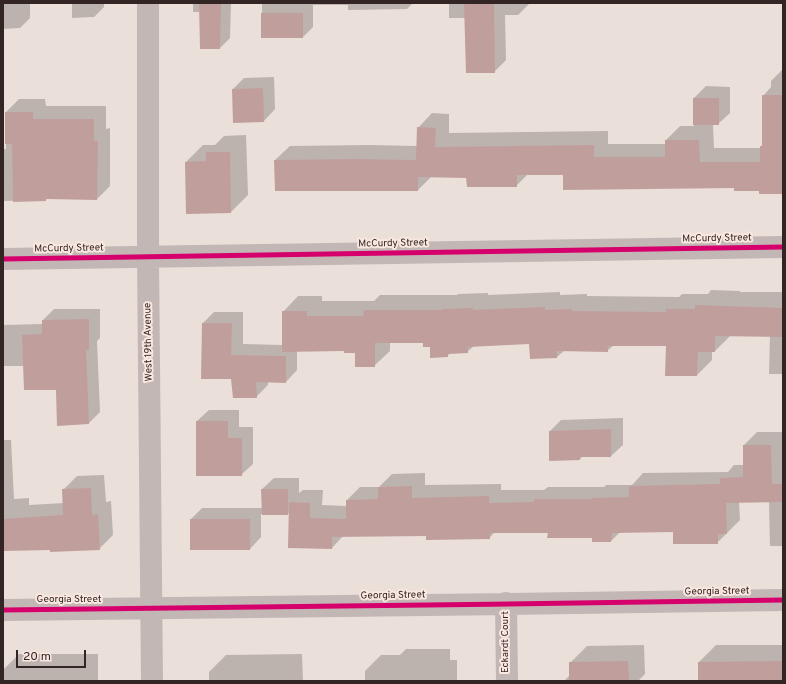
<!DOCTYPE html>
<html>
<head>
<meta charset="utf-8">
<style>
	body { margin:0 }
	#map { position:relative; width:786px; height:684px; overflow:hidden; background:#ebdfda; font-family:Overpass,sans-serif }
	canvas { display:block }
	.frame { position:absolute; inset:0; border:4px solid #332524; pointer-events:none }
	.scale { position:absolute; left:16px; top:650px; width:70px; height:18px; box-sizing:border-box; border:2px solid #332524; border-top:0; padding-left:5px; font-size:12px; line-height:14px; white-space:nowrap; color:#332524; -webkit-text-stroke:3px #f9e7e0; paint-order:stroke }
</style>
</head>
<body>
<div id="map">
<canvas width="786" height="684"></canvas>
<div class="frame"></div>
<div class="scale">20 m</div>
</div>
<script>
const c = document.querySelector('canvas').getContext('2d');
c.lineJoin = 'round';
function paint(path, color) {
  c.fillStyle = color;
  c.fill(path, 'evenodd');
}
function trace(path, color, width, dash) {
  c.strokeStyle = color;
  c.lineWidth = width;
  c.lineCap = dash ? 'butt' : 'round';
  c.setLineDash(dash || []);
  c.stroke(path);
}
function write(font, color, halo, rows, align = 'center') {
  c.font = font + ' Overpass,sans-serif';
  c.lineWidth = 4;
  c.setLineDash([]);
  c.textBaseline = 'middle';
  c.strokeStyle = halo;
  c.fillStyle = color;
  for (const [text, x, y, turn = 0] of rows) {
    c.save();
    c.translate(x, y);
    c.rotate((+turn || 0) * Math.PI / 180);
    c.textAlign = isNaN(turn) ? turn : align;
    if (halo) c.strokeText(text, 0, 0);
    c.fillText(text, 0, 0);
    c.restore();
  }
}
const shadow = new Path2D(`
	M3,3H30V18L20,28L3,29Z
	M72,3H104V7L94,17L72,18Z
	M193,3H231L230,38L220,48L200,12H193Z
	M262,3H413L407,9L348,10V5H313V27L303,37H262Z
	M449,3H530L518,15H505L506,60L494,72L466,18H449Z
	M783,69V193L735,187L564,174H528L516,186L467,177L432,176L418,190L275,160L290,146L369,145L417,146L418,128L432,113L449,114V133L608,131V144H666V140L680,126H694V98L706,86L730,87V113L718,124H713L714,148H761L763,144V96L771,87V81Z
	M274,77L275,109L264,121L234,122L233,89L244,78Z
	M19,99H45L46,106H106V129L110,128V186L97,199L47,198L46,200L3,201V149H6V112Z
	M246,135L248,195L231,212L187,213L186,162L203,145H215L224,136Z
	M711,290L740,291V292H783V374H769L770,336H730L715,351H712V360L697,375L667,346L614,345L607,351H564L557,357L530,343L474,346L467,352L451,353L447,356L424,342H390V351L374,366L356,352L345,350L297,351V370L286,382H268V385L256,397L232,378L203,323L214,312H243V344L283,345V312L298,296H322V301H374L380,295H457L458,294L488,293V295L560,292V295L587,294V296L679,297L682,294H708Z
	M54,309H100V338L97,341L100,412L89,423L57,389L24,366H3V325L43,324V320Z
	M209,410H239V427H253V464L241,475L197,421Z
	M623,418V445L611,456H583L580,459L550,431L561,420Z
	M757,432H783V546H770L769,502H739L740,520L717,543L674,531L620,532L611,541L593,537L549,532H495L489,538L427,535L343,536L332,548L290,512L287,514H261V537L250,549L191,519L202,508H262V489L274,478H299V493L303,490H323L322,505L347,506V500L360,487H379L392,474L425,473V485L501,484V490H544L548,487H604L606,485H632L643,473L728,472L734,465H744V445Z
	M3,440H11L14,499L29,498V505L64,503L63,490L77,476L104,475L106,502L111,501L113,535L99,549L51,548L3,550Z
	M644,645L645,674L638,681H564L570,675V663L587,646Z
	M716,645H783V681H699V662Z
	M406,649H450V660H457V681H365V671L381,655H400Z
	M19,654H98V681H3V670Z
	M302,654L303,681H209V672L226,655Z`);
const building = new Path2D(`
	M199,3H221L220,49H200Z
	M464,3H494L495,73H466Z
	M261,13H303V38H261Z
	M263,88L264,122L233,123L232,89Z
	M762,95H783V194H759V191H734V188L563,190V175H517V187H467L466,178L418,177V191H275L274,160L355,159L416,160L417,127L436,128L435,147L594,145V157H665V140H699L700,162H760V146H762Z
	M693,98H719V125H693Z
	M5,112H33V119H94V141H98L97,200L46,199V201L13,202L12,144H5Z
	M206,152H230L231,213L186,214L185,162L206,161Z
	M695,305L783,308V337L715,336V352H698L697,376H665L666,346H608V352L557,351V358L530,359L529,344L468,347V353L448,354V357L430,358V347H423V343H375V367H355V353H344V351L282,352V311H307V316H363L364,310H442V309L473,308V310L545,307V310L572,309V311L666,312V309H695Z
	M89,319V350H86L89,424L57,426L56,390H24L22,335L42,334V320Z
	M202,323H232L231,355L286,356V383L256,382L257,398H233L231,379H201Z
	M196,421H228V438H242V476H196Z
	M611,429V457H580V460L549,461V431Z
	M743,445H771L772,484H783V502L726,503L727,534H718V544H673V532L612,533L611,542H592V538H547L548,533H490V539L426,540V536L332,537V549L288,548L289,502L310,503V518L346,519V500L378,499V487L412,486V498L489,496V503L534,502V499H592V498L629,497V486L720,484V478L743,477Z
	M91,488L92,515L98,514L100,550L50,552V550L3,551V519L63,515L62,489Z
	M261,489H288V515H262Z
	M190,519H250V550H190Z
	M628,661L629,681H569V662Z
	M783,661V681H698V662Z`);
const minor = new Path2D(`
	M148,3V257L152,681
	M3,259L783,247
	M506,603L507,681
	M3,610C263,609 523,603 783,600`);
const cycleway = new Path2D(`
	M3,259L783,247
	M3,610C263,609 523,603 783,600`);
const streetNames = [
	["McCurdy Street",717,239,-1],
	["McCurdy Street",393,244,-1],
	["McCurdy Street",69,249,-1],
	["West 19th Avenue",149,342,-91],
	["Georgia Street",717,592,-1],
	["Georgia Street",393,596,-1],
	["Georgia Street",69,600],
	["Eckardt Court",506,642,-90]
];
paint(shadow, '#0003');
paint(building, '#c09e9c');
trace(minor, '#c3b7b5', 22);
trace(cycleway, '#d6006c', 5);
write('10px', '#332524', '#f9e7e0', streetNames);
</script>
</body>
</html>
